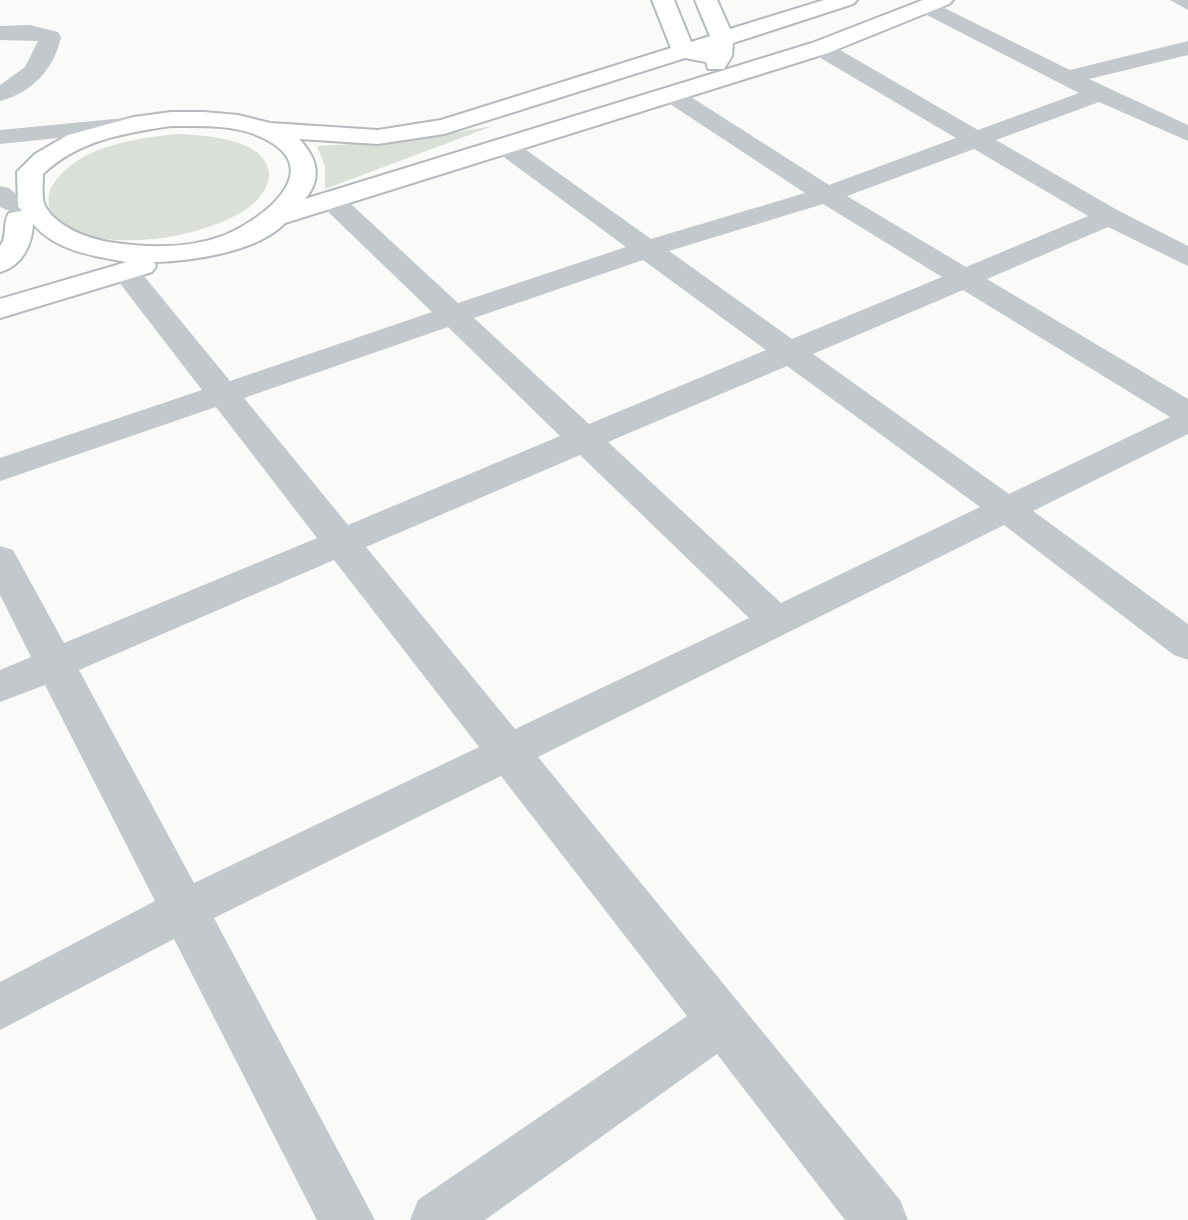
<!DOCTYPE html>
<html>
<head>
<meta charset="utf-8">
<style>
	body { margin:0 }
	canvas { display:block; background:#fafaf8 }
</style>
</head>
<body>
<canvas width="1188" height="1220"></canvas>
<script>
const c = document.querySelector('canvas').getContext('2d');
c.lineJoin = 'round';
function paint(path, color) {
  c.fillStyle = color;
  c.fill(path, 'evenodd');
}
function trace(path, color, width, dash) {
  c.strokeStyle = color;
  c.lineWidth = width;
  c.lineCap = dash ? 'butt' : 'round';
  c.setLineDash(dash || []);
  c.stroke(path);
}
const green = new Path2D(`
	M493,126L325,189V166L317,146L405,141Z
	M176,134C202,135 270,138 269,176C268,186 262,196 254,203C216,238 84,262 51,211C47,204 48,193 52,186C77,146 133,139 176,134Z`);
const minor = new Path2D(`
	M928,0L1070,70L1188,41V55L1089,79L1188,125V141L1099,102L996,140L1119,211L1188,246V266L1108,227L987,279L1188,399V434L1033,511L1188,624V660L1174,655L1004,525L538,757L900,1200L908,1220H845L717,1054L485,1220H410L418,1200L687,1016L501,776L214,918L375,1220H317L174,939L0,1030V982L155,901L45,685L0,702V670L31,657L0,595V546L13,550L64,643L317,538L216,407L0,481V458L202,390L115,277L111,271L115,265L125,262L135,265L230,381L432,312L321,205L317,199L321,193H339L458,303L626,247L497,152L493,147L497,142H515L651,239L805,193L664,100L660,95L664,90H680L829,185L956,138L812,53L809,48L812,43H828L978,130L1079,93L919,11L916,6L919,1ZM974,149L1088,216L966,267L847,196ZM823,204L942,277L792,339L669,251ZM643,260L766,350L589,424L474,318ZM963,290L1170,417L1009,494L813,354ZM448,327L560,436L348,525L244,398ZM787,366L980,507L781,603L608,442ZM580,455L749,618L515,729L366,547ZM334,560L479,747L194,883L79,670Z
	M1170,0H1188V10Z
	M30,25L58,32L61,37C54,69 32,93 0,101V85L25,67L38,41L0,40V26Z
	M135,117L144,119L147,124L144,129L0,144V130Z
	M0,186L9,188L28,205L25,211L15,213L0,207Z`);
const major = new Path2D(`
	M652,0H674L691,42L710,36L695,0H717L730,29L824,0H857L853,4L733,43L732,56L724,69H708L706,62L685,58L444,134L378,144L299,139C317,158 323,178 305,199L812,43L923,0H953L949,4L828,53L285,223C257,252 193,261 154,262L156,266L152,272L0,318V299L127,262C93,256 56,251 33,224C32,245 22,266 0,272V246C8,237 2,223 9,213L22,211L18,206L17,172L35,154L68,135L134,117L171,112H204L238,115L270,123L378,130L441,120L671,48ZM171,126C200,126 234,124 261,137C329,168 265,218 225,235C189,249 146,248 109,242C86,238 57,227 45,206C41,198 43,183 43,174C78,140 125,133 171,126Z`);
paint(green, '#dadfd7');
trace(major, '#b5babe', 4);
paint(minor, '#c3c8cc');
paint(major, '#fff');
</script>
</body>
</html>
